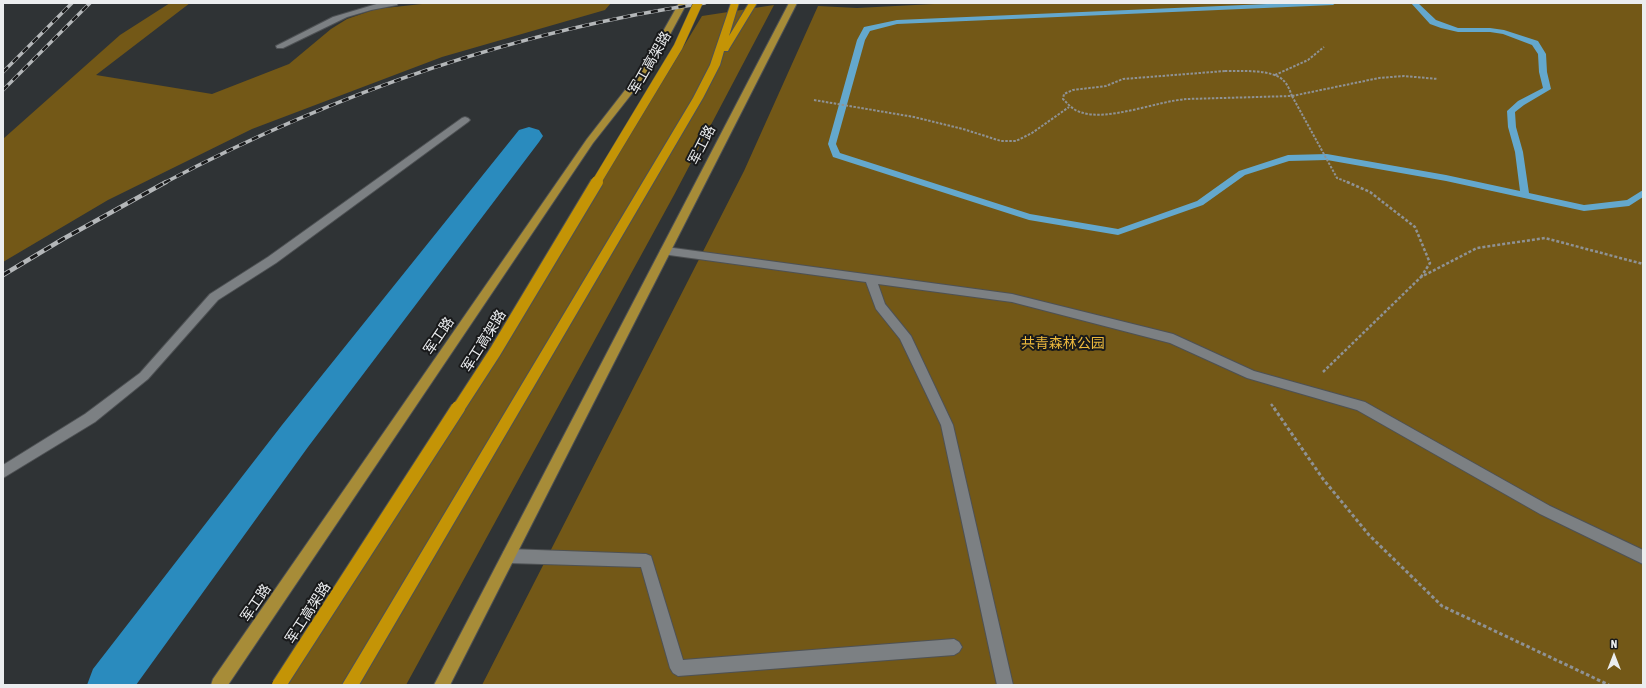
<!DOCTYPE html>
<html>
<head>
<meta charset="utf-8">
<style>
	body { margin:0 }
	#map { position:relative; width:1646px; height:688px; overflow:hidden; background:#2f3335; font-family:"Asap Condensed",sans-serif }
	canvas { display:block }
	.frame { position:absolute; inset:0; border:4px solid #ebedef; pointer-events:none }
	.north { position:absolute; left:1594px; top:636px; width:40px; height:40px; -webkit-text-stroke:3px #191a1b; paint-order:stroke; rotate:0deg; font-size:11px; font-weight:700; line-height:16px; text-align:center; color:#ebedef }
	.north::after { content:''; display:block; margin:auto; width:14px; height:18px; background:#ebedef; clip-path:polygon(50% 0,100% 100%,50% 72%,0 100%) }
</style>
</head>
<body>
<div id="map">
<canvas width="1646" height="688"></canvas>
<div class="frame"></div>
<div class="north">N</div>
</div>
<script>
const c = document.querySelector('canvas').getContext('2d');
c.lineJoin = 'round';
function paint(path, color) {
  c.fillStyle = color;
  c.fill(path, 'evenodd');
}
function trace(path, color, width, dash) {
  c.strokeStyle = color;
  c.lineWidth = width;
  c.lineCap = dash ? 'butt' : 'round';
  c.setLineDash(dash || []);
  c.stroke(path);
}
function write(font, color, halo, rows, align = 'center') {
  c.font = font + ' "Asap Condensed","Noto Sans SC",sans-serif';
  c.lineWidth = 4;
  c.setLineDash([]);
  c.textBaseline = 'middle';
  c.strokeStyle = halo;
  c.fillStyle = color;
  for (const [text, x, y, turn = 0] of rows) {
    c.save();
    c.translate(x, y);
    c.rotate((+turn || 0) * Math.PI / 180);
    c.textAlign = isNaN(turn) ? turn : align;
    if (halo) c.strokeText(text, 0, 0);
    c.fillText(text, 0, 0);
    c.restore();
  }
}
const green = new Path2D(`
	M170,3H190L96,75L212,94L289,64L331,29L347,19L376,9L431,3H611L605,10L442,57L252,129L108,200L3,262V139L120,35Z
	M953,3H1643V685H482L744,171L818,6L857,8Z
	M774,5L674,195L406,685H285L587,206L702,16Z`);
const stream = new Path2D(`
	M1290,3H1336L1333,5L897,24L870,31L865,40L836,144L840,153L1030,214L1118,229L1197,201L1239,171L1288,155L1327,154L1446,175L1520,191L1515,152L1508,127L1507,111L1518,101L1543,88L1539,72L1538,54L1532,45L1503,34L1490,32H1458L1441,28L1430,24L1411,3H1418L1436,20L1458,28H1490L1504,30L1538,41L1546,54L1547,72L1551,89L1524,105L1515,112L1516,127L1523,152L1529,193L1584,205L1627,200L1643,190V197L1629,206L1584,211L1446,181L1327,160L1289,161L1245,175L1203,205L1118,235L1029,220L833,157L828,144L857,40L864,27L897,20Z`);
const canal = new Path2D(`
	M529,127L539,130L543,136L539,142L308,447L136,685H87L93,669L282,425L519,130Z`);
const pathFar2 = new Path2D(`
	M1225,71C1240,71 1274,69 1284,81C1288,85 1290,91 1292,96L1187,99C1157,101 1108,122 1080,112C1073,110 1068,104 1063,99L1064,94L1073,90L1106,86L1123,79Z
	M1275,75L1308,60L1324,47
	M1292,96L1337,178L1350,183
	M1292,96L1379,78L1404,76L1438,79
	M814,100L914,117L963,129L1001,141H1016L1032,133L1069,107`);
const pathFar1 = new Path2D(`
	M1347,182L1370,192L1415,227L1430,263L1421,277
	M1323,372L1421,277L1477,248L1545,238L1643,264
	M1271,404L1275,409`);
const path = new Path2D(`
	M1274,408L1323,479L1369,535L1442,606L1609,685`);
const minor = new Path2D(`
	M380,3H398L397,5L371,10L347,17L283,48H277L276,46L333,17Z
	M465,117L468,118L470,120L468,122L276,263L218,300L148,379L95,422L3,478V465L85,414L140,373L210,294L268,257L462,118Z
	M666,247L1012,294L1173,334L1254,371L1365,402L1550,506L1643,550V564L1540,514L1357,410L1247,378L1170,343L1012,302L878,284L885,304L911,336L953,425L1013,685H997L941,425L900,339L876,309L866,282L662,254L660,251L662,248Z
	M509,549L646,554L651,556L683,660L954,639L959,642L962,647L959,652L954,655L678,676L673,673L670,668L641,567L509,563L504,561L502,556L504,551Z`);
const major = new Path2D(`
	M679,3H687L652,68L593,143L228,685H211L213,679L587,139L643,67Z
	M789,3H797L450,685H434Z`);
const highway = new Path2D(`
	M731,3H739L729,36L749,3H757L729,49L728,51H724L720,65L703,98L359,685H342L693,98L710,65Z`);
const railFar1 = new Path2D(`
	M3,72L72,3
	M3,90L90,3
	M164,183C333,94 515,31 705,3`);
const rail = new Path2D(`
	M3,275L63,239L166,182`);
const highwayBridgeFar2 = new Path2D(`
	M596,183L678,47L698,3`);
const highwayBridgeFar1 = new Path2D(`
	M458,409L495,352L597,182`);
const highwayBridge = new Path2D(`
	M279,685L458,408`);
const streetNames = [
	["军工高架路",650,63,-60],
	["军工路",702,145,-63],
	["军工路",439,336,-56],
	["军工高架路",484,341,-58],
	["军工路",256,603,-56],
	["军工高架路",308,613,-57]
];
const parkNames = [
	["共青森林公园",1063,344]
];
paint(green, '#735817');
paint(stream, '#64a8cd');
paint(canal, '#2a8bbe');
trace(minor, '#4e5154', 2);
trace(major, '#4e5154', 2);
trace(highway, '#4e5154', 2);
trace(pathFar2, '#8f9294', 2, [2.5, 1.5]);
trace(pathFar1, '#8f9294', 2.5, [3, 2]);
trace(path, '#8f9294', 3, [3.5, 2.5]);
paint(minor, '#7c8083');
paint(major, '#a78c38');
paint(highway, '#c49406');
trace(railFar1, '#b4b7b9', 3.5);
trace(rail, '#b4b7b9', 4.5);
trace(railFar1, '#191a1b', 2.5, [7]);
trace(rail, '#191a1b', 3, [8]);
trace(highwayBridgeFar2, '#4e5154', 10, []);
trace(highwayBridgeFar1, '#4e5154', 14, []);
trace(highwayBridge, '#4e5154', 16, []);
trace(highwayBridgeFar2, '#c49406', 9);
trace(highwayBridgeFar1, '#c49406', 12);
trace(highwayBridge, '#c49406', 14);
write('14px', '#ebedef', '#191a1b', streetNames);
write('14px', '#ecb93d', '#191a1b', parkNames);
</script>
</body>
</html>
